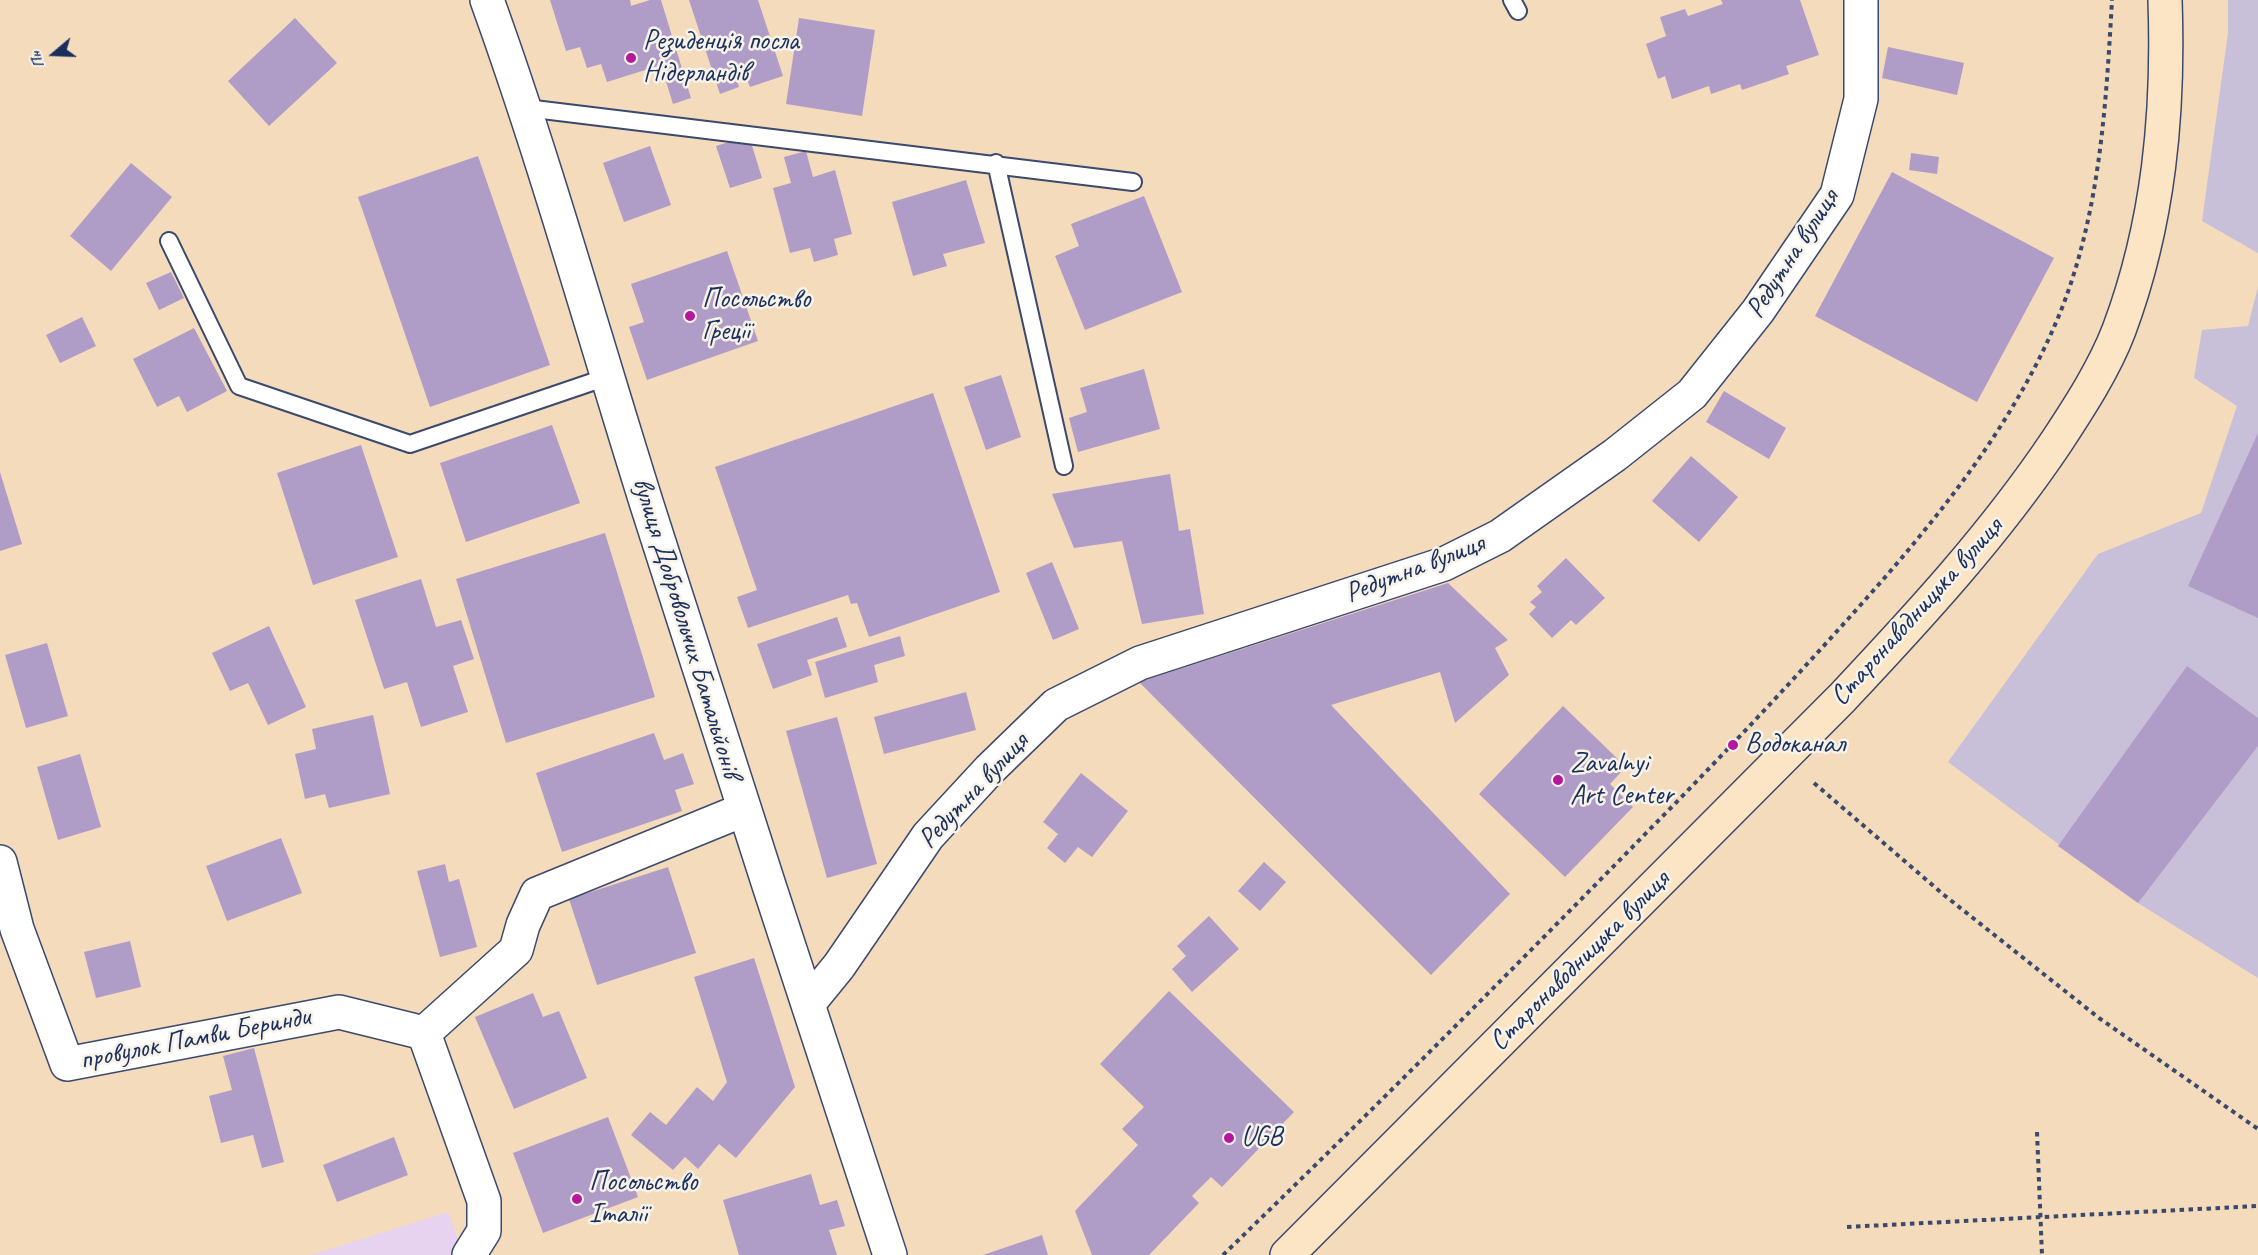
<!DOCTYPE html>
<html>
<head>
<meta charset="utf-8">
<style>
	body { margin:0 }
	#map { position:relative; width:2258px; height:1255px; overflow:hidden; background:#f3dbbc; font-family:Caveat,sans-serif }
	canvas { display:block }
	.north { position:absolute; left:24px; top:24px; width:60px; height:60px; -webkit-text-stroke:4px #f7f3e8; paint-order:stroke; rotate:251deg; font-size:16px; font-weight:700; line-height:24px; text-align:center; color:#1b2f5e }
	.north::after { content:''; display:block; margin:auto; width:21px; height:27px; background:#1b2f5e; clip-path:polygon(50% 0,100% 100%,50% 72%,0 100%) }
</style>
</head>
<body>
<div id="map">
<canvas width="2258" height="1255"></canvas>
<div class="north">Пн</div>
</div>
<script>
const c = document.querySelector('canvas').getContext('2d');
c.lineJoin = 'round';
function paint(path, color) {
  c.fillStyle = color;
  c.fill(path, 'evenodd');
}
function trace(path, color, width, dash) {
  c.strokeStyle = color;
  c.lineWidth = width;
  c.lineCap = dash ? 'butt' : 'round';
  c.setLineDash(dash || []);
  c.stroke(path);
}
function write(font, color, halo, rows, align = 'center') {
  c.font = font + ' Caveat,sans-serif';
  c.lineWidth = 5;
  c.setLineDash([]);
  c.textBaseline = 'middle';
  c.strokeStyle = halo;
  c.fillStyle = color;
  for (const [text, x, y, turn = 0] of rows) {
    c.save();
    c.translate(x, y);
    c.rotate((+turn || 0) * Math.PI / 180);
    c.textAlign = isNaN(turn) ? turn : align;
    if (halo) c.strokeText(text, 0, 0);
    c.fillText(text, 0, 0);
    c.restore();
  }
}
const built = new Path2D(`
	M448,1212L464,1255H311Z`);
const industrial = new Path2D(`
	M2228,0H2258V253L2202,221L2228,33Z
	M2258,287V978L2138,903L1948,762L2098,554L2201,513L2237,406L2194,378L2202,330L2248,326Z`);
const building = new Path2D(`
	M550,0H630L631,6L650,0H661L691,98L673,104L661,65L607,82L601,64L587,68L580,47L566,51Z
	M689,0H758L783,76L750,87L746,77L737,80L739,87L720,94Z
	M1721,0H1800L1819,55L1786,66L1789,74L1742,90L1740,84L1711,94L1709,86L1672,99L1665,76L1658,79L1646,44L1666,36L1660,17L1685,9L1688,16L1723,4Z
	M295,18L337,63L269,126L228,81Z
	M799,18L875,30L862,116L786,104Z
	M1888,47L1964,63L1957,95L1882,78Z
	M749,136L762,178L730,188L716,146Z
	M650,146L671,205L624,222L603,163Z
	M806,151L813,177L835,170L852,234L834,239L838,255L814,262L810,248L790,253L773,188L791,183L784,157Z
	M1911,153L1939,157L1937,174L1909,170Z
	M478,156L550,365L430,407L358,197Z
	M131,163L172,197L111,271L70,236Z
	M1892,172L2054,258L1977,402L1815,316Z
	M966,180L985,243L943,254L947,266L913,276L892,202Z
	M1144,196L1182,292L1085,330L1055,256L1079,246L1071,224Z
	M727,251L758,341L647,380L629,327L644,322L631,284Z
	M171,272L184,298L159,310L146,283Z
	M82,317L96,346L60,363L46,335Z
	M194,328L227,391L187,412L179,396L157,407L133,359Z
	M1144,369L1160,429L1078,452L1069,418L1087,412L1080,388Z
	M1001,375L1021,437L986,450L964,387Z
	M1724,391L1786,428L1769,459L1706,422Z
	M933,393L1000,592L869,637L857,603L851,604L848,595L748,628L737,597L757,590L715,467Z
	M552,425L580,503L466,542L440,463Z
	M2258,433V618L2188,586Z
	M361,445L398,557L313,585L277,473Z
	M1691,456L1738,497L1699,542L1652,501Z
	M0,472L22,544L0,551Z
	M1170,474L1179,531L1190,529L1204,614L1142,624L1122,541L1074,548L1052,494Z
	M605,533L655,697L506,743L456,579Z
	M1566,558L1605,598L1576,625L1571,620L1552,638L1529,614L1536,607L1530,602L1542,592L1537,586Z
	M1052,562L1079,629L1053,640L1026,573Z
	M421,579L436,627L461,620L474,659L453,666L468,712L421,727L407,682L384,689L355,600Z
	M1448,583L1508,640L1495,648L1509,675L1455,723L1440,672L1331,705L1510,894L1431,975L1139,682Z
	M837,617L847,647L807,660L812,675L773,689L757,644Z
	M269,626L306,707L268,725L248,683L230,691L212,653Z
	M900,636L905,656L874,665L878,682L825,698L815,662Z
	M47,643L68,716L26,728L5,655Z
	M2187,666L2258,718V746L2138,903L2058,846Z
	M966,692L976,730L884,754L874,717Z
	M1563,706L1626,767L1610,784L1633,807L1565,877L1479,794Z
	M373,715L390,794L329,808L325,794L305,799L295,754L316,749L312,729Z
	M837,717L877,864L827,878L786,731Z
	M654,733L664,760L683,753L694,784L675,790L682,811L562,852L536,773Z
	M80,754L101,827L58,840L37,767Z
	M1081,773L1128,811L1092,857L1078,847L1065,863L1047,848L1058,834L1043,822Z
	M281,838L302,893L227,921L206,866Z
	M1264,862L1286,882L1260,911L1238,891Z
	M445,864L449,882L459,879L477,947L440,957L417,871Z
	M668,867L696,953L597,985L569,899Z
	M1209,916L1239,949L1192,992L1172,969L1186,956L1177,946Z
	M130,941L141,987L96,998L84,952Z
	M754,958L795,1087L736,1158L719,1144L698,1169L685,1157L673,1170L631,1135L650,1112L666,1125L697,1087L713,1101L727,1082L694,977Z
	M1169,991L1294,1112L1222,1187L1211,1177L1192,1196L1199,1203L1149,1255H1092L1075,1211L1138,1145L1122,1129L1144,1107L1100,1064Z
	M533,993L543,1017L559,1011L587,1078L514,1109L475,1017Z
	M254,1048L284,1162L262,1168L253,1135L221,1143L209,1096L232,1090L223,1056Z
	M608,1117L638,1197L543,1233L513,1153Z
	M394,1137L408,1175L337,1202L323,1165Z
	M811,1174L820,1205L837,1200L845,1226L829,1230L837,1255H739L723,1200Z
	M1042,1235L1048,1255H983Z`);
const path = new Path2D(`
	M1814,783L1944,895L2099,1018L2258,1129
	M2037,1132L2042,1255
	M1847,1227L2258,1206
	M1223,1255C1370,1113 1514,968 1657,822C1722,756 1786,688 1848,619C1931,527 2013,428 2060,313C2100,213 2106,106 2112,0`);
const service = new Path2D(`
	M1512,0L1518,11
	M526,108L1133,182
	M996,163L1064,466
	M169,241L239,386L410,444L607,377`);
const minor = new Path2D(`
	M487,0C547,166 594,337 647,505C726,756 808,1005 890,1255
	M0,862L17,929L67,1064L339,1012L424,1033L484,1201V1231L469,1255
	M808,1004L839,966L928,836L990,769L1056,705L1140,663L1444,564L1500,536L1615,455L1692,394L1758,311L1837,195L1861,99V0
	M424,1033L516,950L523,925L537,894L743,810`);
const secondary = new Path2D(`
	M1287,1255L1842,698C1919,616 1994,535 2057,441C2080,406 2104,369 2119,330C2159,223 2169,113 2165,0`);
const markers = [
	[631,58,6,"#b5179e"],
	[690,316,6,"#b5179e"],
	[1733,745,6,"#b5179e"],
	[1558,780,6,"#b5179e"],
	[1229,1138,6,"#b5179e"],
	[577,1199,6,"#b5179e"]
];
const poiNames = [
	["Резиденція посла",643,42],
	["Нідерландів",643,74],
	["Посольство",702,300],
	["Греції",702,332],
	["Водоканал",1745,745],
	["Zavalnyi",1570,764],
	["Art Center",1570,796],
	["UGB",1241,1138],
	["Посольство",589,1183],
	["Італії",589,1215]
];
const streetNames = [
	["Редутна вулиця",1793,254,-57],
	["Редутна вулиця",1415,569,-21],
	["Старонаводницька вулиця",1917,612,-48],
	["вулиця Добровольчих Батальйонів",686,628,73],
	["Редутна вулиця",974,791,-47],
	["Старонаводницька вулиця",1580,961,-45],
	["провулок Памви Беринди",195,1039,-11]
];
paint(built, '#e7d2ef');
paint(industrial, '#c8bfd8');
paint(building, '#b09dc7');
trace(service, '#3b496c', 20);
trace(minor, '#3b496c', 36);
trace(secondary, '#3b496c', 36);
trace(path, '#3b496c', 4, [4.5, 4.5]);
trace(service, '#fff', 16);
trace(minor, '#fff', 33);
trace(secondary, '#fce5c4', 33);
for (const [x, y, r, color] of markers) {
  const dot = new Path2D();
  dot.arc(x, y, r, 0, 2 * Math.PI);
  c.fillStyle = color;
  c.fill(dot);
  trace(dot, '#f7f3e8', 2);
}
write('28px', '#1b2f5e', '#f7f3e8', poiNames, 'left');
write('28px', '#1b2f5e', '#f7f3e8', streetNames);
</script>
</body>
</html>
